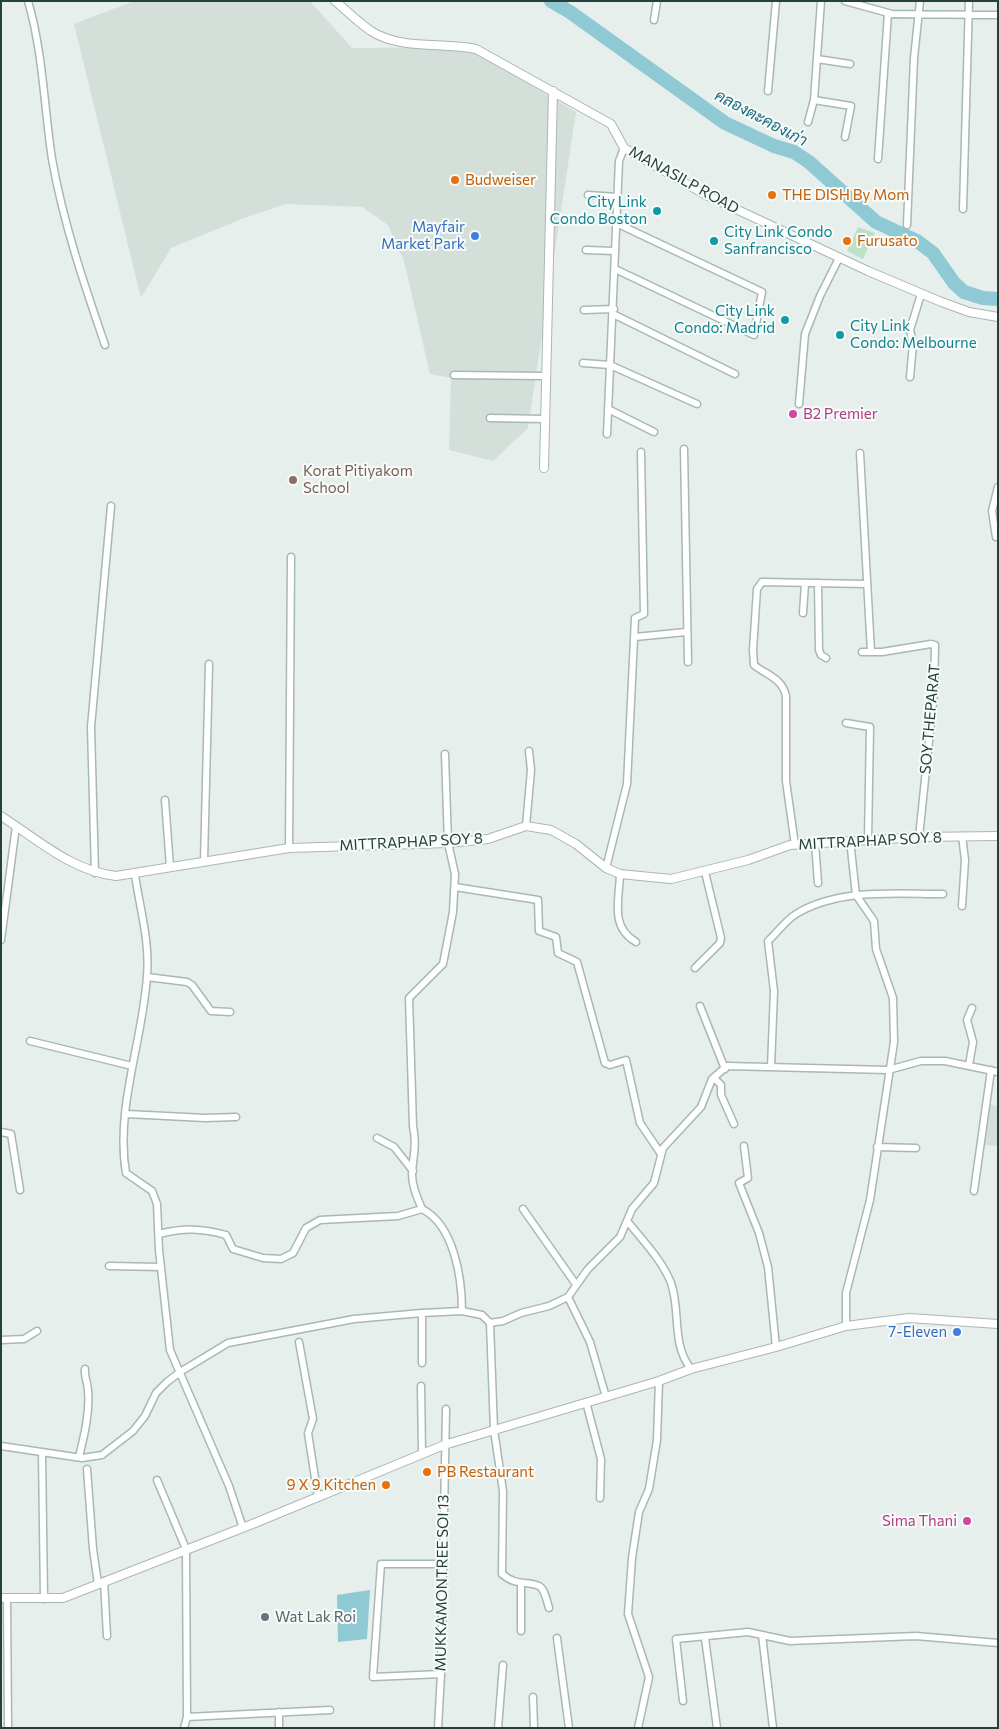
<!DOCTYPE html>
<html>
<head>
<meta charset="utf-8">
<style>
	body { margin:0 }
	#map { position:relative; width:999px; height:1729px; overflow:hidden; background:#e6efeb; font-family:Commissioner,sans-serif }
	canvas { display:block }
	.frame { position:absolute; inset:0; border:2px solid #24423a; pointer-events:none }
</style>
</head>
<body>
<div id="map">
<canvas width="999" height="1729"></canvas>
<div class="frame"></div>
</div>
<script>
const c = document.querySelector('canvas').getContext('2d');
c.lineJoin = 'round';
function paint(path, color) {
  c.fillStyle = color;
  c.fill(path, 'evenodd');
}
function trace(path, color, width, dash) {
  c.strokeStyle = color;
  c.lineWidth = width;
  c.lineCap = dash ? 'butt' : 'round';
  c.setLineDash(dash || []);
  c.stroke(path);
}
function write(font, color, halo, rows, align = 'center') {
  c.font = font + ' Commissioner,Sarabun,sans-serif';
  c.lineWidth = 4;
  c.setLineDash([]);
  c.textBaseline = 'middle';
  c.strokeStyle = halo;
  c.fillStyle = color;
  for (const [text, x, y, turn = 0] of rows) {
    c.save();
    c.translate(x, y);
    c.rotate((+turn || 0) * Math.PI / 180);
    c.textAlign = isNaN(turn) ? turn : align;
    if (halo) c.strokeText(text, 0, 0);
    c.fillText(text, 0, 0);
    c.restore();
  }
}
const built = new Path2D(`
	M134,1H310L352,48L456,47L474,51L576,112L528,428L493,461L449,450L451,378L430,374L404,261L388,225L362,207L286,204L244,218L171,248L141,298L74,24Z
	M989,1104L998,1106V1146L983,1145Z`);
const green = new Path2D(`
	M858,227L875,233L863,259L847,251Z`);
const water = new Path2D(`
	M370,1590L367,1639L338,1642L337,1595Z`);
const river = new Path2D(`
	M551,1L570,12L725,123L774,146L794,152L809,162L876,222L917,241L933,253L954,283L964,292L983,298L998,299`);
const minor = new Path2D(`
	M28,1C43,52 44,107 52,159C63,222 84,284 105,345
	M845,1L892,14L998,15
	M654,20L657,1
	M817,59L850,64
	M768,91L776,1
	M814,100L851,106L845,137
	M808,122L814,100L821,1
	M878,159L888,13
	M588,195L617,197
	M963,209L969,1
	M907,225L914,58L920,1
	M586,250L615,251
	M615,269L754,335L762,292L616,223
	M584,310L614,309
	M613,314L735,374
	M583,363L610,365L697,404
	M454,375L545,376
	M910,377L913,344L910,330L921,294
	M799,404L805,334L820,296L839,258
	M608,409L654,432
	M490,418L544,419
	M607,434L619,161L624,148
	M684,449L688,662
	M860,453L871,652
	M998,487L992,511L996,537H998
	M818,583L819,650L821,655L826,658
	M803,613L805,583
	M635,637L686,632
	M862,652H882L931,644L935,645L934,693L919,837
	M846,723L870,727L868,839
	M445,754L448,843L455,874L453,912L443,964L409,998L413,1126C417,1147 413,1154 412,1174C412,1186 417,1197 422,1209C454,1225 462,1278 462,1311
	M165,800L170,867
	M526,826L531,770L529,751
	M815,843L818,883
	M795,845L786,781V696C782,678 768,676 754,665L753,650L757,589L762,582L866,584
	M289,848L291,557
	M204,861L209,664
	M606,868L627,784L635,618L644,614L641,452
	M95,873L91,727L111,506
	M620,874C619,901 610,927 636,942
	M135,875C140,909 150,942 147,976C143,1040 115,1109 126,1173L152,1191L157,1204L159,1250L170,1350L229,1486L243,1528
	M455,887L538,900L539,931L556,937L558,953L577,962L605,1063L610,1065L626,1060L640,1123L661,1154
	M962,906L965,860L962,836
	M1,940L16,826
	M695,968L720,943L721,938L705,872
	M147,977L187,982L192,985L211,1011L230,1012
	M700,1006L725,1069
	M30,1041L132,1066
	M969,1065L973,1042L967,1020L972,1008
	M771,1067L774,991L768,941C777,933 786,920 796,914C839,888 895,894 943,894
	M714,1078L721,1085V1095L734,1124
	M127,1114L205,1118L236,1117
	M1,1132L11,1134L20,1190
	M377,1138L394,1147L413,1171
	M744,1146L748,1178L739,1183L759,1233L768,1267L776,1347
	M877,1147L916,1148
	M974,1191L991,1070
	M523,1209L575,1283
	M628,1222C643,1241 662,1260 671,1283C681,1311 671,1344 691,1369
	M159,1234C183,1228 202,1228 226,1235L233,1249L263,1258L281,1259L293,1253L306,1228L320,1220L398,1216L422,1209
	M109,1266L161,1267
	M568,1297L590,1342L606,1397
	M490,1323L494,1430L503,1491L502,1574C517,1587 526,1580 539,1586C545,1589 547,1602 549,1608
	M846,1326V1293L870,1200L894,1042L893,998L876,949L874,921L856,895L850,840
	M1,1340L24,1339L37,1331
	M299,1342L313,1419L308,1433L318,1497
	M422,1363V1313
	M421,1386L422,1453
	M586,1402L601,1459L600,1498
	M1,1446L82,1458L102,1455L133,1431L145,1416L156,1393L167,1382L180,1372L228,1343L354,1319L422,1313L462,1311L482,1315L490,1323L503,1321L521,1313L549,1306L568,1297L588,1269L620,1237L632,1209L654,1183L663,1148L701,1107L712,1079L727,1066L888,1070L921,1061H945L998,1072
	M42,1453L44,1599
	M79,1457C84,1436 90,1413 88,1391C88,1383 84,1377 85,1369
	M87,1469L93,1549L98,1584
	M157,1480L186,1549L187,1717L184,1728
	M104,1581L107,1636
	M7,1598L8,1728
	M521,1631V1584
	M762,1635L773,1728
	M557,1638L569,1728
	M705,1638L717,1728
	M441,1674L373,1677L381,1564H443
	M533,1697L534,1728
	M683,1701L676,1639L748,1632L790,1641L916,1636L998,1643
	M187,1717L330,1710
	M279,1728V1712
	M438,1728L441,1674L446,1409
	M498,1728L503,1665
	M638,1728L649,1677L628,1614L632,1558L639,1512L649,1489L657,1440L659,1381`);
const tertiary = new Path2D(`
	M335,1C347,11 358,22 371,31C400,50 443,42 476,49L611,124L624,148L706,195L868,271L939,301L969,312L998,317
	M544,468L553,91
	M1,816C38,840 72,871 116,876L289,848L448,843L488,839L526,826L551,830L576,844L606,868L620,874L671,879L748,860L790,845L919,837L998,836
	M1,1598H63L255,1523L444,1445L659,1381L691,1369L776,1347L846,1326L909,1318L998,1324`);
const markers = [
	[455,180,5,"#e8710a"],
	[772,195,5,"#e8710a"],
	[657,211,5,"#0f9aa8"],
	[475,236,5,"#3f7fe0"],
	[714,241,5,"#0f9aa8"],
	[847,241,5,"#e8710a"],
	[785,320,5,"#0f9aa8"],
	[840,335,5,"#0f9aa8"],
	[793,414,5,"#d1479c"],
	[293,480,5,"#8d6e63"],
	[957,1332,5,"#3f7fe0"],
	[427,1472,5,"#e8710a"],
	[386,1485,5,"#e8710a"],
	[967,1521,5,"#d1479c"],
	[265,1617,5,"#6b7280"]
];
const foodNames = [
	["Budweiser",465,180],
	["THE DISH By Mom",782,195],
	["Furusato",857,241],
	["PB Restaurant",437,1472],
	["9 X 9 Kitchen",376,1485,"right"]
];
const streetNames = [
	["MANASILP ROAD",684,180,29],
	["SOY THEPARAT",930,719,-85],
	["MITTRAPHAP SOY 8",870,841,-3],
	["MITTRAPHAP SOY 8",411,842,-3],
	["MUKKAMONTREE SOI 13",442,1583,-89]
];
const cultureNames = [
	["City Link",647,202],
	["Condo Boston",647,219],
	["City Link Condo",724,232,"left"],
	["Sanfrancisco",724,249,"left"],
	["City Link",775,311],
	["Condo: Madrid",775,328],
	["City Link",850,326,"left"],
	["Condo: Melbourne",850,343,"left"]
];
const shopNames = [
	["Mayfair",465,227],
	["Market Park",465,244],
	["7-Eleven",947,1332]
];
const hotelNames = [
	["B2 Premier",803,414],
	["Sima Thani",957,1521,"right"]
];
const educationNames = [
	["Korat Pitiyakom",303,471],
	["School",303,488]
];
const worshipNames = [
	["Wat Lak Roi",275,1617]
];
const waterNames = [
	["คลองตะคองเก่า",761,118,28]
];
paint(built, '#d4dfda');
paint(green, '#bfe0c8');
paint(water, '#8ec9d4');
trace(river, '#8ec9d4', 14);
trace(minor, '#a8b8b2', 9);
trace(tertiary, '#a8b8b2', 10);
trace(minor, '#fff', 6);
trace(tertiary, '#fff', 8);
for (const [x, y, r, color] of markers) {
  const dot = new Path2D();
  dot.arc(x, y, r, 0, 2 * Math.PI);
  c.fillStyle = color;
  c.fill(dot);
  trace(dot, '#f7fbf9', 2);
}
write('15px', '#c56008', '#f7fbf9', foodNames, 'left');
write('15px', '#24423a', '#f7fbf9', streetNames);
write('15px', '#0d838f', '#f7fbf9', cultureNames, 'right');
write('15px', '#366cbe', '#f7fbf9', shopNames, 'right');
write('15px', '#b23c85', '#f7fbf9', hotelNames, 'left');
write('15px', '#785e54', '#f7fbf9', educationNames, 'left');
write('15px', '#5b616d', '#f7fbf9', worshipNames, 'left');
write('italic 16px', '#1c6f80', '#f7fbf9', waterNames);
</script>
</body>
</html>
